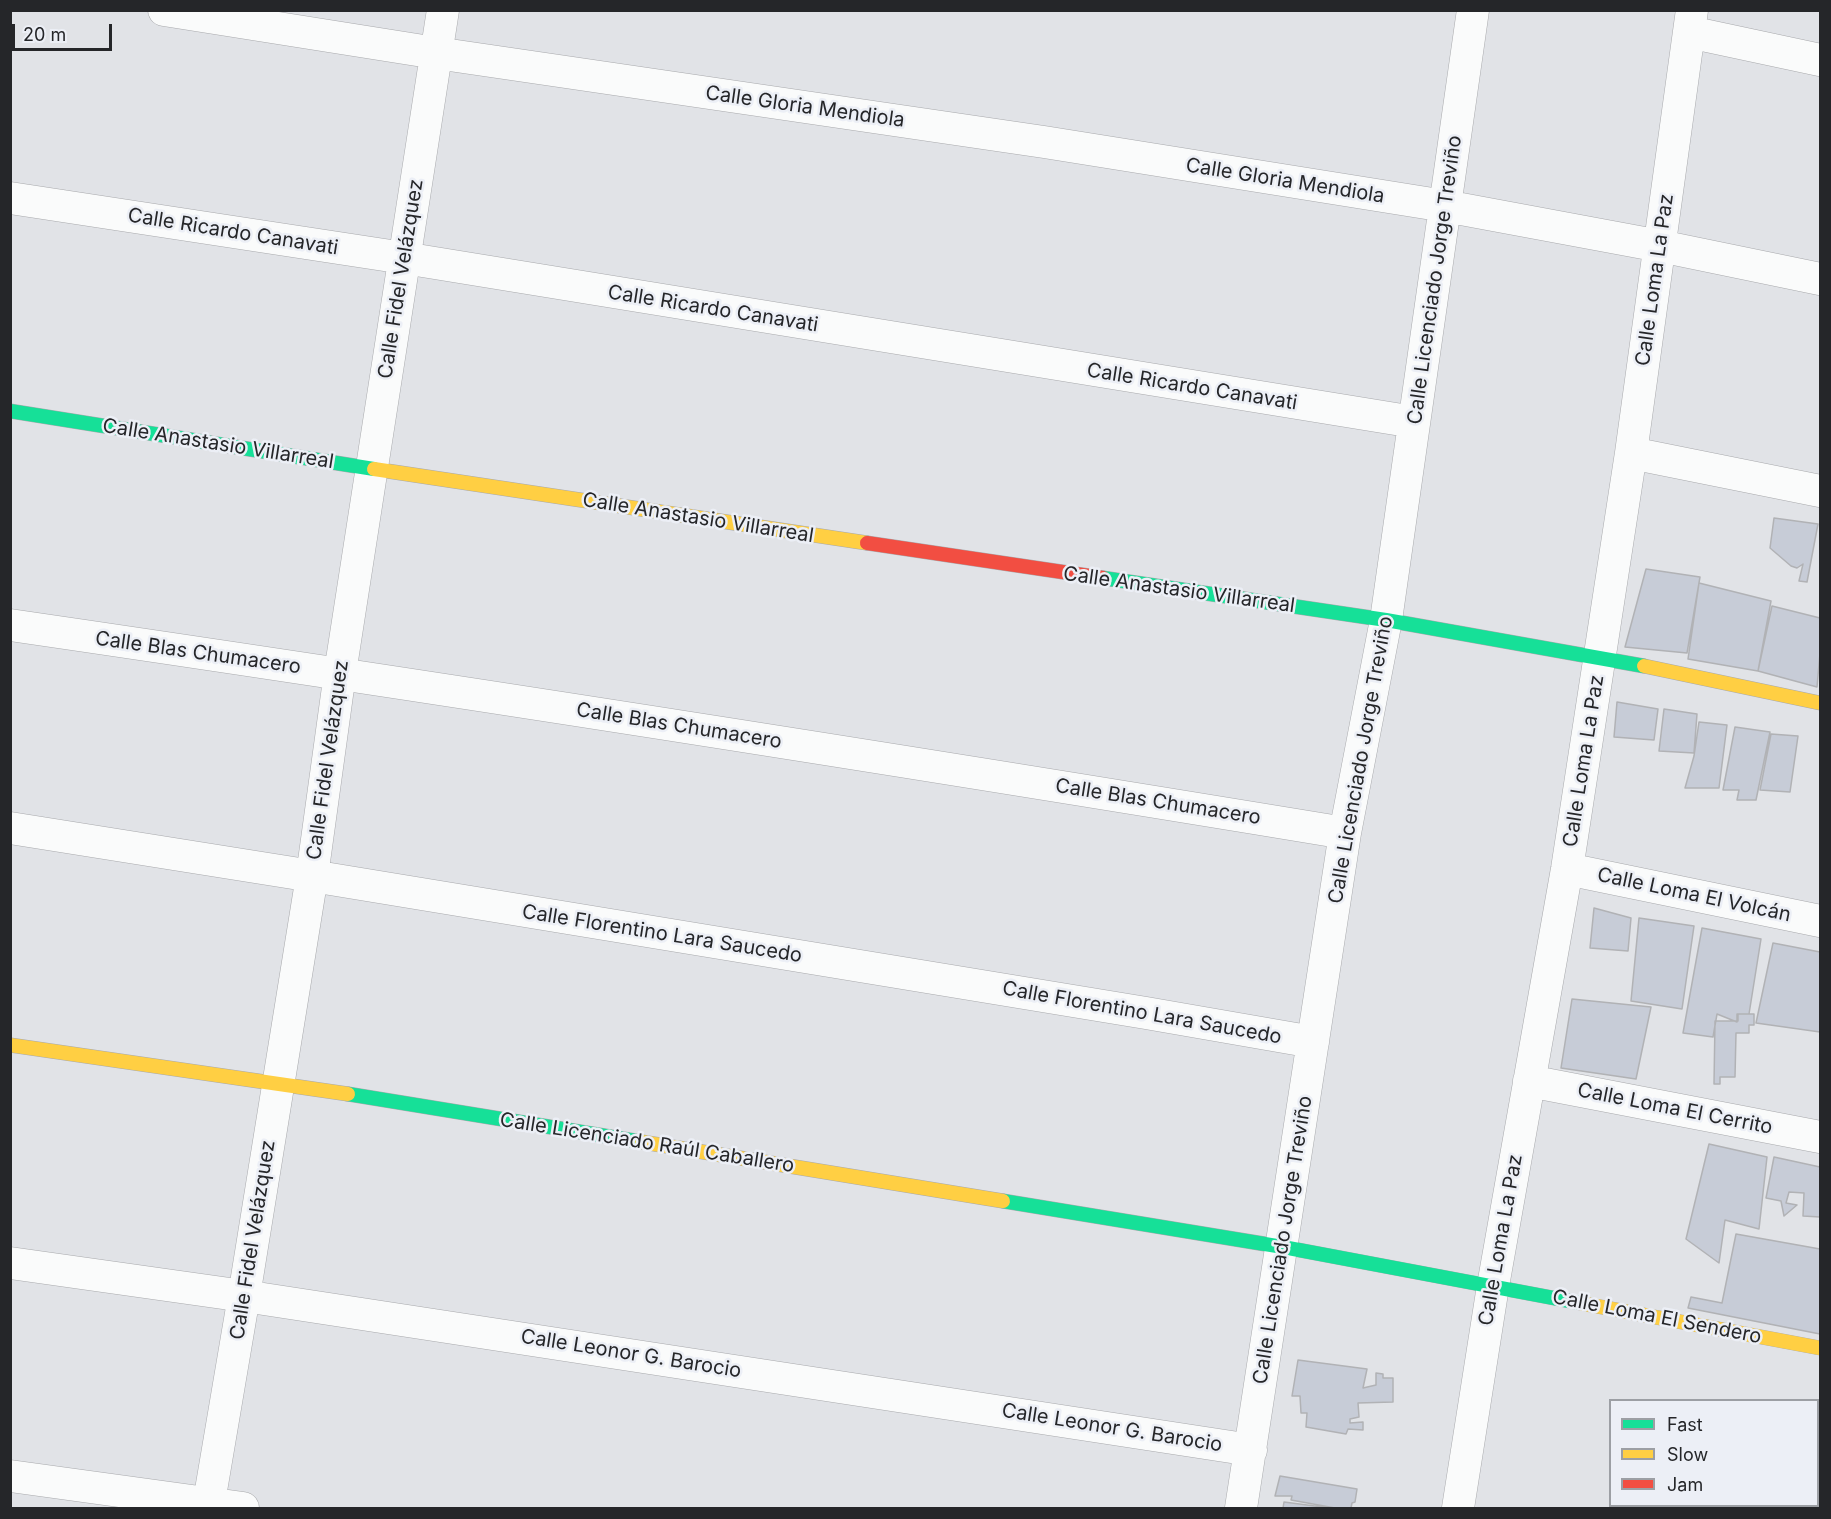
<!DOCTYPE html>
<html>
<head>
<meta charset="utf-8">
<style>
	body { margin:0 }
	#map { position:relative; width:1831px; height:1519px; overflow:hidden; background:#e1e3e7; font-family:Inter,sans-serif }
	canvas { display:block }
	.frame { position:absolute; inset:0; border:12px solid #252629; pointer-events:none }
	.legend { position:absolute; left:1609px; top:1399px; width:210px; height:108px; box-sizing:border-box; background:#eceff6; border:2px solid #9c9fa4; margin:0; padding:8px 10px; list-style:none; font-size:18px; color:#252629 }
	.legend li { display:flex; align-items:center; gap:12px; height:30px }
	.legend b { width:30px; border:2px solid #9c9fa4 }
	.scale { position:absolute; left:12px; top:24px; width:100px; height:27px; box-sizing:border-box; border:3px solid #252629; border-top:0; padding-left:8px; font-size:18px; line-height:21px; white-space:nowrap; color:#252629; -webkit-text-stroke:4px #eceff6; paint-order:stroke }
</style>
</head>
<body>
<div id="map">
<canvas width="1831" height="1519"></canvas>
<div class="frame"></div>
<ul class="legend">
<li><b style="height:8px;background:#16e098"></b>Fast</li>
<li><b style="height:8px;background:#ffcf43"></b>Slow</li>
<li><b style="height:8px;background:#f24e42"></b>Jam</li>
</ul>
<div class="scale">20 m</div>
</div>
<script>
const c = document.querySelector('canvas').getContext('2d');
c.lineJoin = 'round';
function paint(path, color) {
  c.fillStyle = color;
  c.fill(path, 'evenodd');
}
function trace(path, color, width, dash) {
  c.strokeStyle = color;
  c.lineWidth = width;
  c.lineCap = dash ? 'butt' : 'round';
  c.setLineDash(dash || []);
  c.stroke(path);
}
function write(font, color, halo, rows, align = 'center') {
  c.font = font + ' Inter,sans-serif';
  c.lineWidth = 5;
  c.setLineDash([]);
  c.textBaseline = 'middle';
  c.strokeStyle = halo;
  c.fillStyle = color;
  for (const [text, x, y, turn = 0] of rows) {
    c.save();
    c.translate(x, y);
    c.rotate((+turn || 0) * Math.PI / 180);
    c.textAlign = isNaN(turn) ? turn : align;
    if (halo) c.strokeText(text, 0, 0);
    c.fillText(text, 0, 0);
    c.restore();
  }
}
const building = new Path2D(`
	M1774,518L1818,524L1807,582L1799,581L1803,564L1797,568L1791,566L1770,548Z
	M1646,569L1700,577L1687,653L1625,647Z
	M1699,583L1771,601L1758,671L1688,659Z
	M1772,606L1820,618V653L1817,687L1758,671Z
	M1617,702L1658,709L1654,740L1614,737Z
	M1664,709L1697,714L1694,753L1659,751Z
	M1699,722L1727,725L1719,788H1685L1694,756Z
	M1735,727L1770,732L1756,800H1737L1739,790H1723Z
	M1771,734L1798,736L1790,792L1760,790Z
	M1594,908L1631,918L1628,951L1590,948Z
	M1639,918L1694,926L1682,1009L1631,1001Z
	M1702,928L1761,939L1749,1014H1737V1022L1717,1014L1713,1037L1683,1033Z
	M1773,943L1820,952V1032L1756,1023Z
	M1572,999L1651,1007L1636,1079L1561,1068Z
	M1738,1014H1754V1025H1749V1033H1736L1735,1077H1720V1084H1714L1715,1021H1738Z
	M1709,1144L1767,1157L1759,1229L1725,1220L1719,1263L1686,1239Z
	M1774,1157L1820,1167V1217L1803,1216L1804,1193L1789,1192L1786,1203L1797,1205L1784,1216L1781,1201L1766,1198Z
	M1736,1234L1820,1249V1334L1688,1308L1691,1297L1722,1303Z
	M1298,1360L1367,1369L1363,1388L1376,1385V1373L1383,1374V1378H1393V1402L1358,1403L1359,1417L1350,1419V1423L1363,1422V1430L1348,1429L1346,1434L1306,1427L1307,1413H1301L1300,1396H1292Z
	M1280,1476L1357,1489L1355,1502L1352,1503L1351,1508H1335L1291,1500L1292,1496H1275Z
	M1820,1485V1508H1799L1802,1506H1818V1489Z
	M1284,1502L1330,1508H1283Z`);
const street = new Path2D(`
	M164,10L436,53L1044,142L1445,206L1660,246L1820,279
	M1689,32L1820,60
	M10,198L404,258L1414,422
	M1631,453L1820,491
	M10,625C456,690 901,760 1345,833
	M10,828L312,876L1146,1013L1313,1042
	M1567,869L1820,921
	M1529,1081L1820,1137
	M10,1263L244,1296L1251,1450
	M10,1476L243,1508
	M208,1508L244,1296L312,876L340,673L443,10
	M1241,1508L1345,833L1386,620L1473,10
	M1458,1508L1493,1286L1567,869L1631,453L1692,10`);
const fast = new Path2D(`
	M10,411L374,469
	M1103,578L1386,620L1644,666
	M348,1094L642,1142
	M1003,1201L1283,1247L1580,1303
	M1818,1435L1820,1432
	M1747,1508L1749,1506`);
const slow = new Path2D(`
	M374,469L867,543
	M1644,666L1820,703
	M10,1045L348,1094
	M642,1142L1003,1201
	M1580,1303L1820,1348`);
const jam = new Path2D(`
	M867,543L1103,578`);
const streetNames = [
	["Calle Gloria Mendiola",805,107,8],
	["Calle Gloria Mendiola",1285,181,9],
	["Calle Ricardo Canavati",233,232,9],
	["Calle Fidel Velázquez",401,279,-81],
	["Calle Licenciado Jorge Treviño",1435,280,-82],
	["Calle Loma La Paz",1655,280,-82],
	["Calle Ricardo Canavati",713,309,9],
	["Calle Ricardo Canavati",1192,387,9],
	["Calle Anastasio Villarreal",218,444,9],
	["Calle Anastasio Villarreal",698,518,9],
	["Calle Anastasio Villarreal",1179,590,8],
	["Calle Blas Chumacero",198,653,8],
	["Calle Blas Chumacero",679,726,9],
	["Calle Fidel Velázquez",328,760,-82],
	["Calle Licenciado Jorge Treviño",1361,760,-80],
	["Calle Loma La Paz",1584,761,-81],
	["Calle Blas Chumacero",1158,802,9],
	["Calle Loma El Volcán",1694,895,12],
	["Calle Florentino Lara Saucedo",662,934,9],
	["Calle Florentino Lara Saucedo",1142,1013,10],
	["Calle Loma El Cerrito",1675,1109,11],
	["Calle Licenciado Raúl Caballero",647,1143,9],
	["Calle Fidel Velázquez",253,1240,-81],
	["Calle Licenciado Jorge Treviño",1283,1240,-81],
	["Calle Loma La Paz",1501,1240,-80],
	["Calle Loma El Sendero",1657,1317,11],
	["Calle Leonor G. Barocio",631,1354,9],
	["Calle Leonor G. Barocio",1112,1428,9]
];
paint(building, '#c7ccd7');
trace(building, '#b1b2b5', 1.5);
trace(street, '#a8a9ac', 33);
trace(fast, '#a8a9ac', 15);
trace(slow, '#a8a9ac', 15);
trace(jam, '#a8a9ac', 15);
trace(street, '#fafbfb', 32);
trace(fast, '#16e098', 14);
trace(slow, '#ffcf43', 14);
trace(jam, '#f24e42', 14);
write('20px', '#252629', '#eceff6', streetNames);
</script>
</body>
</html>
